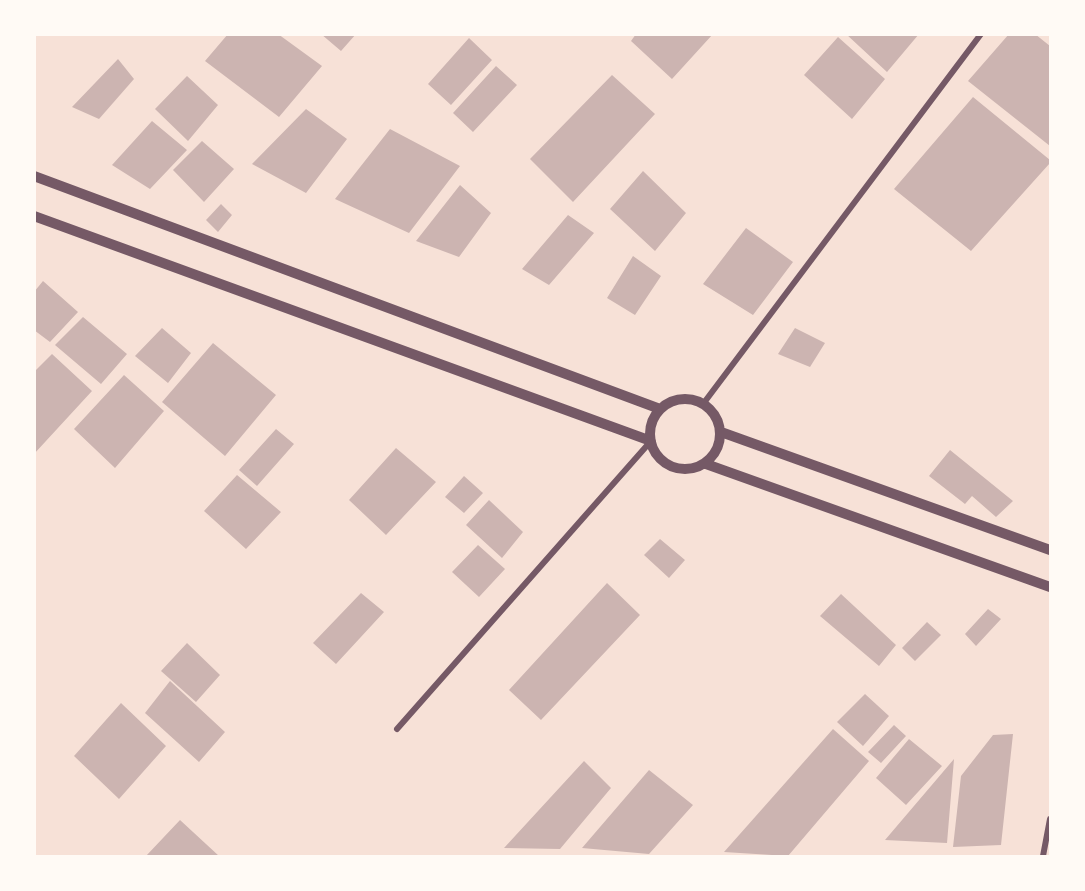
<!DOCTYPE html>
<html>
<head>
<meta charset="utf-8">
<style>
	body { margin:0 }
	#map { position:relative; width:1085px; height:891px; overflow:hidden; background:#f7e1d7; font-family:"Noto Sans",sans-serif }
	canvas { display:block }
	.frame { position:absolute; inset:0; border:36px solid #fffaf5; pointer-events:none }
</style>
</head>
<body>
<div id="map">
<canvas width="1085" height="891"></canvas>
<div class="frame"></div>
</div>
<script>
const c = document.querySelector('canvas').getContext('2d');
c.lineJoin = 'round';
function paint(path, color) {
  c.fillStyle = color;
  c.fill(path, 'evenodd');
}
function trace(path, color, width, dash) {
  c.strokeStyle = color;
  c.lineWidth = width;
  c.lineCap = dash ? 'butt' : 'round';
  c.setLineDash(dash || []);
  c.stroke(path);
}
const building = new Path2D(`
	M228,34H278L322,66L279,117L205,61Z
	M321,34H356L341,51Z
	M636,34H713L672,79L631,41Z
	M846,34H919L887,72Z
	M1009,34H1035L1050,46V146L968,81Z
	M838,37L885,79L852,119L804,75Z
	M469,38L492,60L451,105L428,84Z
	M118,59L134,79L99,119L72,107Z
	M496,66L517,85L473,132L453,113Z
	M612,75L655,114L573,202L530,159Z
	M187,76L218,105L188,141L155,109Z
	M973,97L1050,160V163L971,251L894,189Z
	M306,109L347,139L306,193L252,164Z
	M152,121L187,150L150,189L112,165Z
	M390,129L460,166L409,233L335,199Z
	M202,141L234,169L204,202L173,170Z
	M643,171L686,213L655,251L610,209Z
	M460,185L491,213L459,257L416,241Z
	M221,204L232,215L218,232L206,220Z
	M568,215L594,233L549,285L522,269Z
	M746,228L793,262L753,315L703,284Z
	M633,256L661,276L635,315L607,298Z
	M43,281L78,312L50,342L34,330V292Z
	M83,317L127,354L101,384L55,345Z
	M162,328L191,353L168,383L135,356Z
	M795,328L825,343L810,367L778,354Z
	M213,343L276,395L225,456L162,402Z
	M52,354L92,391L34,454V372Z
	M124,375L164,411L115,468L74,429Z
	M276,429L294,444L257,486L239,470Z
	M396,448L436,482L386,535L349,500Z
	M950,450L1013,501L996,517L972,496L965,504L929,476Z
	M237,475L281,512L246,549L204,511Z
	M464,476L483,493L464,513L445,497Z
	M489,500L523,532L502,558L466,525Z
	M660,539L685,560L669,578L644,555Z
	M478,545L505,569L479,597L452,572Z
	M607,583L640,615L541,720L509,690Z
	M361,593L384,612L336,664L313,643Z
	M841,594L896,645L879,666L820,616Z
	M988,609L1001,619L976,646L965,634Z
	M927,622L941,635L915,661L902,648Z
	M187,643L220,675L196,702L161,671Z
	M170,681L225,732L199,762L145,713Z
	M865,694L889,716L863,746L837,722Z
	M121,703L166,746L119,799L74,756Z
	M894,725L906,736L881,763L868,752Z
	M833,729L869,761L788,856L724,852Z
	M1013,734L1001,845L953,847L961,776L993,735Z
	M909,739L942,766L906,805L876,778Z
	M954,759L947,843L885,840Z
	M584,761L611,788L560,849L504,848Z
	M649,770L693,805L649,854L582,848Z
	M180,820L219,856H146Z`);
const minor = new Path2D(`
	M703,404L981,34
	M397,729L651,441
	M1043,856L1050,819`);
const tertiary = new Path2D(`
	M34,176L660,409
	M34,216L651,441
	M650 434a35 35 0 1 1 70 0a35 35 0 1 1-70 0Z
	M721,432L1050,550
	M706,464L1050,587`);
paint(building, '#ccb4b1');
trace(minor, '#755966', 6);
trace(tertiary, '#755966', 10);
</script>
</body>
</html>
